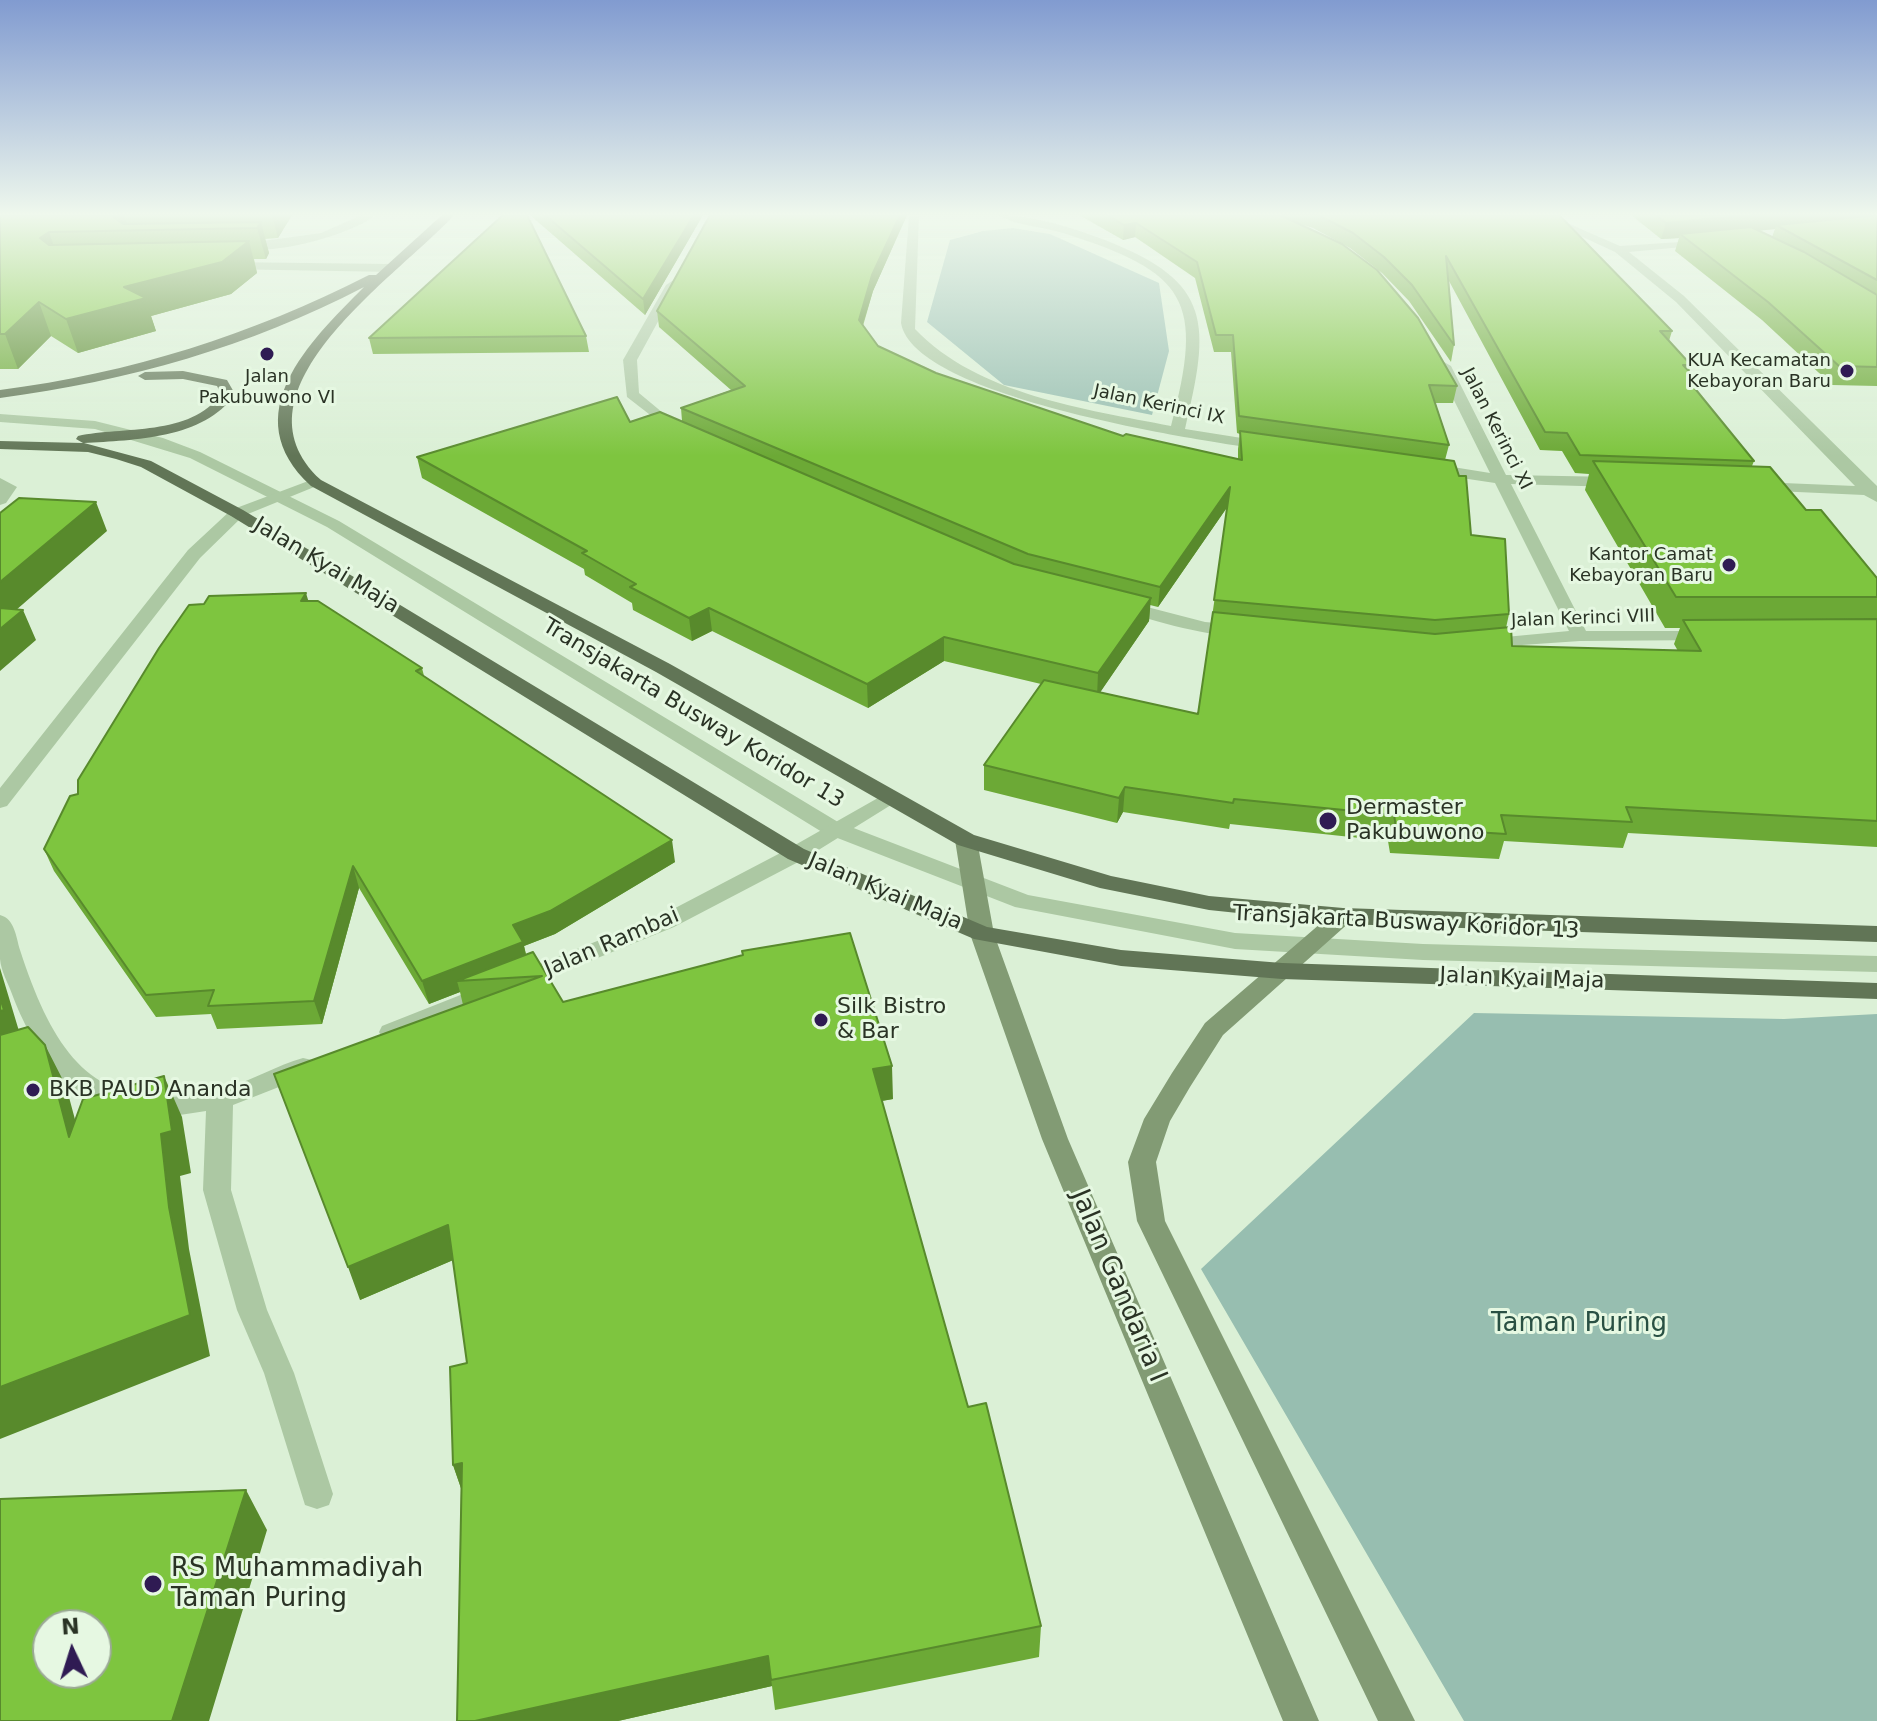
<!DOCTYPE html>
<html>
<head>
<meta charset="utf-8">
<style>
	body { margin:0 }
	#map { position:relative; width:1877px; height:1721px; overflow:hidden; background:#dbf0d6; font-family:"DejaVu Sans",sans-serif }
	canvas { display:block }
	.north { position:absolute; left:32px; top:1609px; width:80px; height:80px; box-sizing:border-box; background:#e6f8e2; border:2px solid #9ba996; border-radius:50%; rotate:356deg; font-size:22px; font-weight:700; line-height:32px; text-align:center; color:#2a3325 }
	.north::after { content:''; display:block; margin:auto; width:28px; height:36px; background:#2f1b53; clip-path:polygon(50% 0,100% 100%,50% 72%,0 100%) }
</style>
</head>
<body>
<div id="map">
<canvas width="1877" height="1721"></canvas>
<div class="north">N</div>
</div>
<script>
const c = document.querySelector('canvas').getContext('2d');
c.lineJoin = 'round';
function paint(path, color) {
  c.fillStyle = color;
  c.fill(path, 'evenodd');
}
function trace(path, color, width, dash) {
  c.strokeStyle = color;
  c.lineWidth = width;
  c.lineCap = dash ? 'butt' : 'round';
  c.setLineDash(dash || []);
  c.stroke(path);
}
function write(font, color, halo, rows, align = 'center') {
  c.font = font + ' "DejaVu Sans",sans-serif';
  c.lineWidth = 6;
  c.setLineDash([]);
  c.textBaseline = 'middle';
  c.strokeStyle = halo;
  c.fillStyle = color;
  for (const [text, x, y, turn = 0] of rows) {
    c.save();
    c.translate(x, y);
    c.rotate((+turn || 0) * Math.PI / 180);
    c.textAlign = isNaN(turn) ? turn : align;
    if (halo) c.strokeText(text, 0, 0);
    c.fillText(text, 0, 0);
    c.restore();
  }
}
const green = new Path2D(`
	M1013,228L1050,234L1159,283L1169,351L1152,415L1004,385L927,322L950,240L983,231Z
	M1474,1013L1784,1019L1877,1014V1721H1464L1201,1269Z`);
const service = new Path2D(`
	M362,215H375C354,235 257,261 233,245L321,233Z
	M226,262L392,264L398,268L392,272L222,269V263Z
	M0,414L95,421L163,438L200,452L339,521L838,822L1028,895L1235,933L1423,944L1877,956V972L1423,960L1235,949L1015,907L822,832L327,527L190,458L95,429L0,422Z
	M0,478L17,487L6,503L0,505Z`);
const minor = new Path2D(`
	M909,215H919L915,329C978,395 1085,409 1171,426C1205,300 1187,272 1063,233C1043,227 1014,225 998,215C1034,215 1070,227 1105,240C1214,282 1210,325 1185,429L1267,442L1274,446L1267,450C1202,441 914,398 901,323Z
	M1535,215H1549L1620,246L1709,240L1705,245L1629,252L1684,296L1877,486V502L1864,495L1753,490L1751,487L1759,482L1855,486L1676,302L1615,252Z
	M672,281L678,285L637,360L639,393L681,428V434L676,435L627,397L623,360L666,285Z
	M1444,362L1451,366L1506,475L1617,477L1625,482L1617,487L1511,484L1586,631H1705L1711,632V640L1580,641L1478,648L1475,644L1484,639L1569,631L1495,483L1428,473L1420,468L1428,463L1490,473L1437,366Z
	M311,480L324,483L243,516L200,558L7,806L0,808V788L188,550L231,510Z
	M1120,600L1205,622L1239,625L1248,630C1231,647 1138,615 1114,609L1111,605Z
	M892,790L902,796L899,800L804,859L674,927L400,1038H382L379,1032L382,1026L658,917L788,849Z
	M0,915C15,919 16,937 20,950C57,1063 101,1122 228,1087C254,1080 277,1065 303,1058L312,1060L316,1067L312,1074L233,1105L231,1190L267,1310L294,1373L333,1494L329,1505L317,1509L305,1505L264,1373L237,1310L203,1190L206,1111C180,1115 153,1120 126,1114C67,1102 32,1047 12,994C8,983 1,971 0,959C0,945 0,930 0,915Z`);
const secondary = new Path2D(`
	M966,833L977,840L994,934L1068,1139L1319,1721H1283L1042,1139L970,934L955,840Z
	M1343,908L1354,916L1351,921L1223,1035L1190,1087L1170,1121L1156,1162L1165,1221L1415,1721H1378L1137,1221L1128,1162L1144,1119L1172,1073L1205,1023L1335,911Z`);
const primary = new Path2D(`
	M442,215H454C399,276 224,390 321,480L670,664L974,835L1111,876L1209,896L1343,908L1877,926V942L1343,924L1209,910L1100,888L958,845L656,672L311,486C234,415 309,342 364,287C249,347 128,381 0,398V390C131,373 251,335 369,275H376Z
	M183,371L227,380L235,394C204,439 134,440 84,443L151,461L243,510L804,849L987,927L1121,950L1282,963L1877,983V999L1282,979L1121,966L974,939L788,859L231,516L141,467L116,459L88,452L0,449V441L83,443L76,439L78,436C123,426 190,437 221,394L217,386L183,379L145,380L138,376L145,372Z`);
const wall = new Path2D(`
	M0,215H292L278,238L265,239L269,253L266,259H254L257,273L231,294L151,316L156,331L78,353L51,336L18,369H0Z
	M530,215H703L645,315Z
	M710,215H907L873,291L863,326L878,346L936,373L1123,436L1238,460V449L1240,434L1237,433L1231,352H1214L1195,278L1135,237L1123,240L1079,215H1559L1672,331L1669,341L1691,365L1689,372L1697,380L1694,388L1754,461L1752,466L1806,510L1877,578V847L1628,833L1623,848L1504,841L1499,859L1390,853L1388,841L1230,824L1229,829L1123,812L1117,823L984,790V765L1041,684L944,661L868,708L712,631L692,641L633,610L632,603L585,575L584,569L422,478L417,457L630,422L682,421L681,408L731,390L659,327L657,311ZM1291,221L1313,228L1350,248L1382,273L1409,301L1451,362L1454,345L1449,281L1540,450L1562,451L1575,473L1589,474L1585,490L1665,628H1680L1674,644L1678,651L1512,646L1506,628L1509,614L1471,535L1445,460L1449,445L1434,403H1453L1457,386ZM1228,506L1198,714L1100,692L1149,621L1150,605L1158,607Z
	M1631,215H1877V386L1832,385L1762,320L1675,251L1679,238L1661,239ZM1775,229L1772,237L1758,231Z
	M586,336L589,352L373,354L369,338Z
	M308,601L422,668L424,676L675,862L555,934L524,946L526,954L563,1002L893,1099L882,1101L968,1407L1041,1626L1039,1657L775,1710L772,1686L618,1721H457L461,1488L453,1465L467,1363L453,1260L360,1300L463,1005L460,992L429,1004L359,888L322,1024L217,1029L211,1014L156,1017L54,871L44,849L78,794Z`);
const shadedWall = new Path2D(`
	M118,215H124L129,230L114,217Z
	M272,215H292L278,238Z
	M694,215H703L645,315L643,299Z
	M900,215H907L873,291L859,337V320L872,275Z
	M1751,215H1877L1776,225L1775,229L1684,237L1680,234L1679,238L1661,239L1666,223Z
	M261,222L269,253L266,259L257,228Z
	M1136,223L1135,237L1123,240L1124,225Z
	M49,232L60,263L40,238Z
	M249,241L257,273L231,294L151,316L156,331L78,353L66,319L124,287Z
	M39,302L51,336L18,369L5,334Z
	M1230,487L1228,506L1158,607L1160,587Z
	M96,502L107,531L0,624V582Z
	M306,593L312,613L301,601Z
	M1151,598L1149,621L1097,697L1098,673Z
	M709,608L712,631L692,641L689,618Z
	M23,610L36,640L0,671V629Z
	M944,637V661L868,708L867,684Z
	M1125,787L1123,812L1117,823L1119,798Z
	M672,840L675,862L555,934L524,946L528,965L457,981L460,992L429,1004L422,981L513,925Z
	M353,866L359,888L322,1024L314,1001Z
	M0,968L25,1051L0,1059Z
	M45,1045L66,1086L91,1179L69,1137Z
	M892,1066L893,1099L875,1102L873,1069Z
	M164,1076L182,1117L191,1173L180,1176L189,1249L210,1356L0,1439V1387L169,1207L161,1134Z
	M448,1225L458,1258L360,1300L348,1267Z
	M462,1463L464,1497L453,1465Z
	M246,1490L267,1530L209,1721H172Z
	M768,1656L772,1686L618,1721H475Z`);
const building = new Path2D(`
	M0,215H118L114,217L123,224L261,222L257,228L49,232L40,238L49,245L249,241L222,262L124,287L146,298L66,319L39,302L5,334H0Z
	M503,215H527L586,336L369,338Z
	M545,215H694L643,299Z
	M710,215H900L872,275L859,320L878,346L936,373L1123,436L1126,434L1242,460L1240,431L1454,461L1459,476H1466L1471,535L1505,539L1509,614L1435,620L1214,600L1230,487L1160,587L1028,554L681,408L745,386L657,311Z
	M1107,215H1280L1342,244L1377,270L1418,318L1457,386L1429,385L1449,445L1239,416L1233,335H1216L1197,262L1136,223L1124,225Z
	M1318,215H1559L1672,331H1660L1691,365H1683L1697,380H1688L1754,461L1580,455L1567,433L1545,432L1446,256L1454,345L1412,285L1384,257L1353,233Z
	M1656,215H1751L1666,223Z
	M1877,215V280L1776,225Z
	M1751,227L1804,252L1877,295V367L1839,366L1768,302L1680,234Z
	M617,397L630,422L660,412L1014,564L1151,598L1098,673L944,637L867,684L709,608L689,618L630,587L636,584L582,553L587,551L417,457Z
	M1593,461L1770,467L1806,510H1821L1877,578V597H1676Z
	M19,498L96,502L0,582V513Z
	M306,593L301,601H318L422,668L416,671L672,840L550,911L513,925L523,942L422,981L353,866L314,1001L208,1006L214,990L146,995L44,849L70,796L78,794V780L159,648L189,605L204,604L209,596Z
	M0,608L23,610L0,629Z
	M1213,612L1435,634L1511,627L1512,646L1701,651L1683,620L1877,619V821L1626,807L1632,822L1501,815L1506,834L1396,827L1394,815L1234,799L1233,803L1125,787L1119,798L984,765L1044,680L1198,714Z
	M850,933L892,1066L873,1069L968,1407L986,1403L1041,1626L771,1680L768,1656L475,1721H457L462,1463L453,1465L450,1367L467,1363L448,1225L348,1267L274,1074L542,976L457,981L533,952L563,1002L743,955L742,951Z
	M0,998L4,1010L0,1011Z
	M28,1027L45,1045L69,1137L83,1099L164,1076L172,1131L161,1134L169,1207L190,1315L0,1387V1035Z
	M246,1490L172,1721H0V1499ZM48,1625H96V1673H48Z`);
const markers = [
	[267,354,8,"#2f1b53"],
	[1847,371,8,"#2f1b53"],
	[1729,565,8,"#2f1b53"],
	[1328,821,10,"#2f1b53"],
	[821,1020,8,"#2f1b53"],
	[33,1090,8,"#2f1b53"],
	[153,1584,10,"#2f1b53"]
];
const farPoinames = [
	["KUA Kecamatan",1831,361],
	["Kebayoran Baru",1831,382],
	["Jalan",267,377,"center"],
	["Pakubuwono VI",267,398,"center"],
	["Kantor Camat",1713,555],
	["Kebayoran Baru",1713,576]
];
const farStreetnames = [
	["Jalan Kerinci IX",1159,405,12],
	["Jalan Kerinci XI",1496,429,63],
	["Jalan Kerinci VIII",1583,619,-2]
];
const streetNames = [
	["Jalan Kyai Maja",326,566,31],
	["Transjakarta Busway Koridor 13",693,714,31],
	["Jalan Kyai Maja",885,892,23],
	["Transjakarta Busway Koridor 13",1406,923,3],
	["Jalan Rambai",612,943,-23],
	["Jalan Kyai Maja",1522,979,2]
];
const poiNames = [
	["Dermaster",1346,808],
	["Pakubuwono",1346,833],
	["Silk Bistro",837,1007],
	["& Bar",837,1032],
	["BKB PAUD Ananda",49,1090]
];
const nearStreetnames = [
	["Jalan Gandaria I",1118,1286,67]
];
const nearParknames = [
	["Taman Puring",1579,1324]
];
const nearPoinames = [
	["RS Muhammadiyah",171,1569],
	["Taman Puring",171,1599]
];
paint(green, '#97beb0');
paint(service, '#acc8a3');
paint(minor, '#acc8a3');
paint(secondary, '#829b74');
paint(primary, '#617556');
paint(wall, '#6ca936');
paint(shadedWall, '#588a2c');
paint(building, '#7ec53f');
trace(building, '#588a2c', 2);
const sky = c.createLinearGradient(0, 0, 0, 456);
sky.addColorStop(0, '#819bd0');
sky.addColorStop(0.47, '#eff8ed');
sky.addColorStop(1, '#eff8ed00');
c.fillStyle = sky;
c.fillRect(0, 0, 1877, 456);
for (const [x, y, r, color] of markers) {
  const dot = new Path2D();
  dot.arc(x, y, r, 0, 2 * Math.PI);
  c.fillStyle = color;
  c.fill(dot);
  trace(dot, '#e6f8e2', 3);
}
write('18px', '#2a3325', '#e6f8e2', farPoinames, 'right');
write('18px', '#2a3325', '#e6f8e2', farStreetnames);
write('22px', '#2a3325', '#e6f8e2', streetNames);
write('22px', '#2a3325', '#e6f8e2', poiNames, 'left');
write('26px', '#2a3325', '#e6f8e2', nearStreetnames);
write('26px', '#295043', '#e6f8e2', nearParknames);
write('26px', '#2a3325', '#e6f8e2', nearPoinames, 'left');
</script>
</body>
</html>
